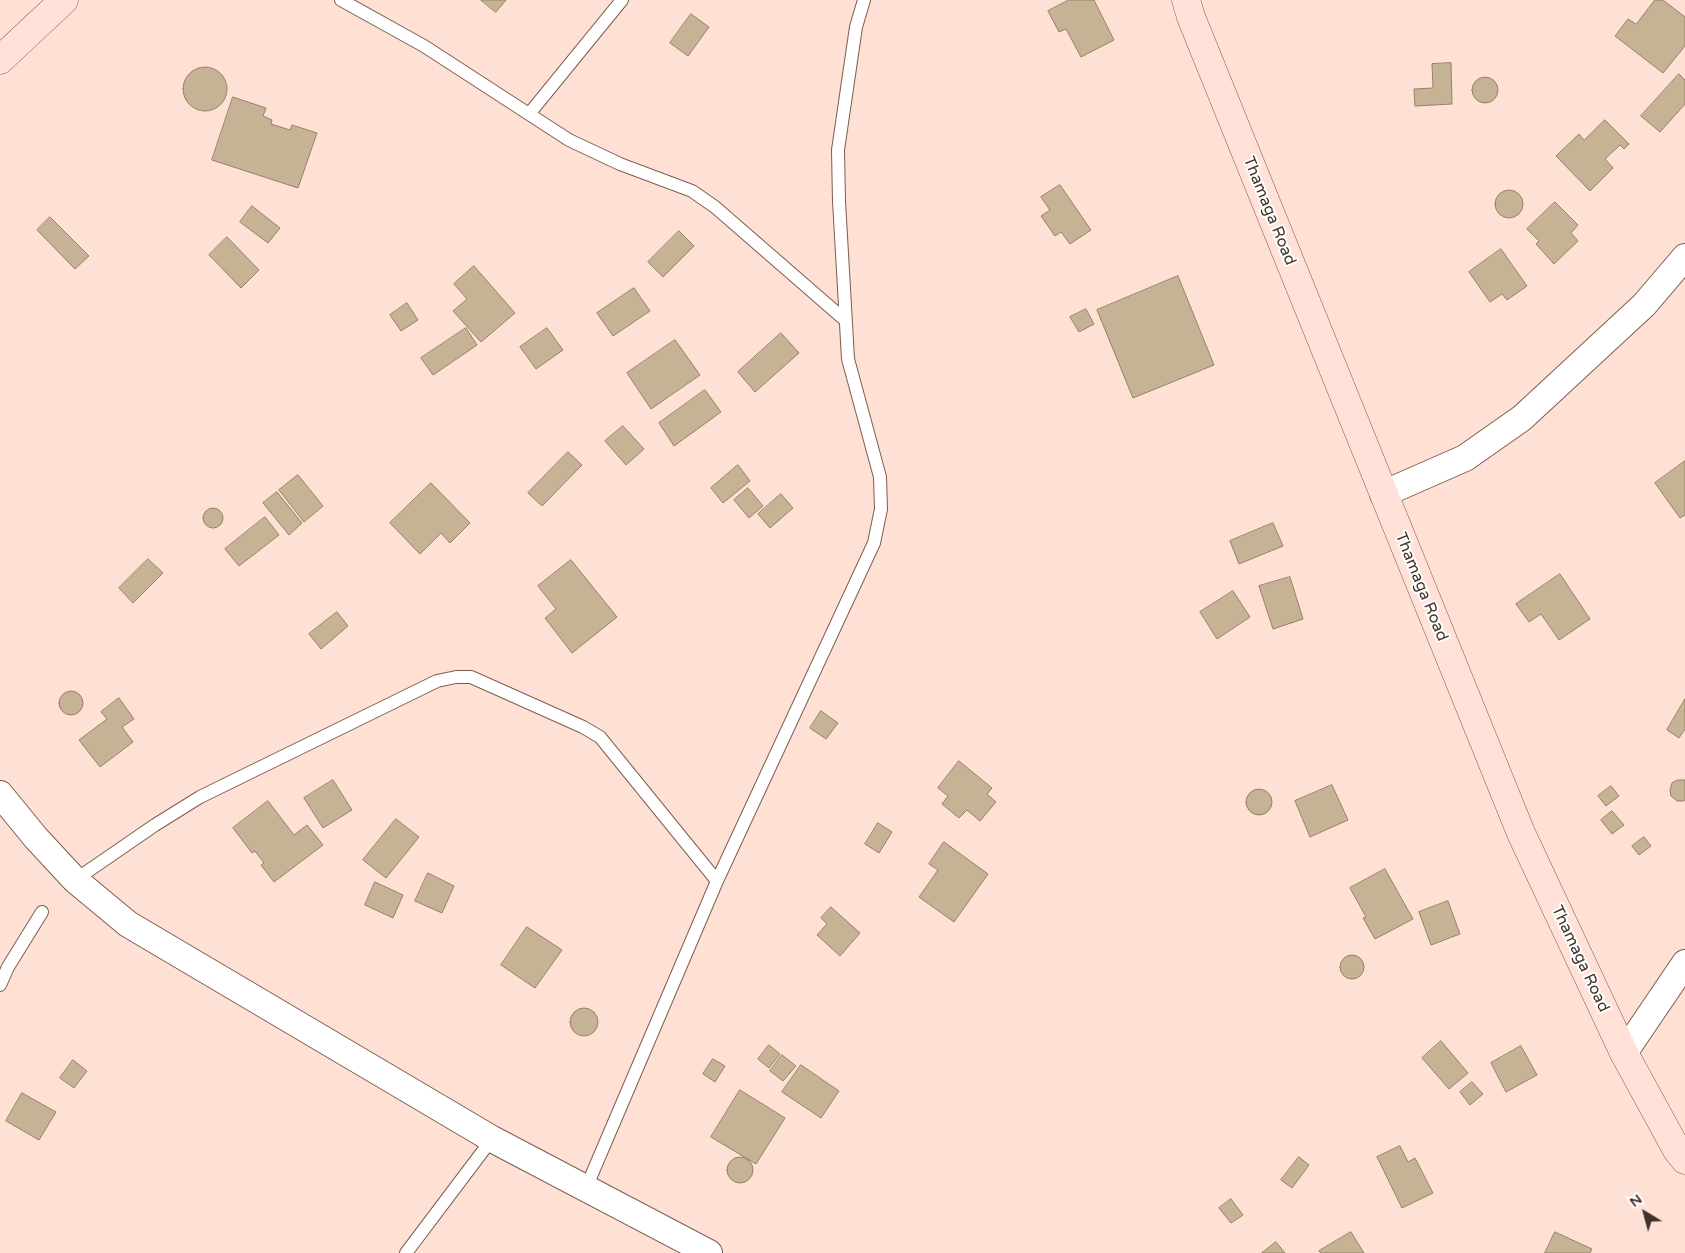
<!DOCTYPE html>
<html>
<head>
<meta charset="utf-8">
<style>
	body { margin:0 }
	#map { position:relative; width:1685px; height:1253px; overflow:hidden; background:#fee1d4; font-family:"Varela Round",sans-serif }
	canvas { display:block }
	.north { position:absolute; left:1620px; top:1188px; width:50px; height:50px; -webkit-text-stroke:4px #fff; paint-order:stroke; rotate:323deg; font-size:14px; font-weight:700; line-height:20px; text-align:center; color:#40322c }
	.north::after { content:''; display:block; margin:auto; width:18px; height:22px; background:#40322c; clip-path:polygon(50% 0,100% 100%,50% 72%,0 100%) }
</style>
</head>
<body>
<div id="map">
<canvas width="1685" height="1253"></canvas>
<div class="north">N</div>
</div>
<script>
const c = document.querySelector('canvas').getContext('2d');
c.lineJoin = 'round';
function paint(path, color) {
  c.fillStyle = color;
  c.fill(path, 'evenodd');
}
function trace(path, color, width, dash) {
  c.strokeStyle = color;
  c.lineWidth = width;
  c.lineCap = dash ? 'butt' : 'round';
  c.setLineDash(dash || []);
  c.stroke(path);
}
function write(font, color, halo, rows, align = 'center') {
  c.font = font + ' "Varela Round",sans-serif';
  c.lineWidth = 4;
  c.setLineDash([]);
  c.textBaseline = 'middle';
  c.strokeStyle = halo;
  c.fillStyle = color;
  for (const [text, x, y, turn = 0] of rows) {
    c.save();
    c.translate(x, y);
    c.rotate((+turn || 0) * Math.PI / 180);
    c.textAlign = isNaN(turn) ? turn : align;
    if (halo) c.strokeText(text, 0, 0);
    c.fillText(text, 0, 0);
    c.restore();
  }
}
const building = new Path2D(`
	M481,0H506L496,12Z
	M1069,0H1094L1114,40L1081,57L1066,29L1059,32L1048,11Z
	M1655,0H1663L1685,17V46L1663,73L1615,36L1628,19L1636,24Z
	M691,14L709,27L688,56L670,43Z
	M1451,63L1452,104L1415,106L1414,89L1433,88L1432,64Z
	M183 89a22 22 0 1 1 44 0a22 22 0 1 1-44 0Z
	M1679,74L1685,80V104L1660,132L1641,116Z
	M1472 90a13 13 0 1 1 26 0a13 13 0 1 1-26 0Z
	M233,97L266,108L263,116L272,120L271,124L290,130L292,125L317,133L298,188L212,160Z
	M1605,120L1629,144L1624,149L1620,145L1605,159L1613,168L1590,191L1556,156L1579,134L1584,140Z
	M1060,185L1091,230L1070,244L1061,232L1055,236L1041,216L1050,210L1041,197Z
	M1495 204a14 14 0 1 1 28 0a14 14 0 1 1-28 0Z
	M1555,202L1578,225L1571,233L1578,241L1554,264L1536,244L1539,241L1527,229Z
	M252,206L280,228L268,243L240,222Z
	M50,217L89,256L75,269L37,230Z
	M679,231L694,246L663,277L648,262Z
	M227,237L259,270L241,288L209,255Z
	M1501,249L1527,286L1507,300L1502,294L1490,302L1469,272Z
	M474,266L515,313L481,342L453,311L467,299L454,284Z
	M1178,276L1214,365L1133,398L1097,310Z
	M634,288L650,311L613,336L597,313Z
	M407,303L418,320L401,331L390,315Z
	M1086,309L1094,324L1079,332L1070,317Z
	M466,328L477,345L433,375L421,358Z
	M547,328L563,350L536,369L520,347Z
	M781,333L799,353L755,392L738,372Z
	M675,340L700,375L651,409L627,373Z
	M705,390L721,412L674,446L659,423Z
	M623,426L644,449L626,465L605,441Z
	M568,452L582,465L542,506L528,493Z
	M1685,461V515L1680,518L1655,483Z
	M738,465L750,481L723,503L711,488Z
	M298,475L323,506L304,522L279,490Z
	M431,483L470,523L450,543L441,533L420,554L390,523Z
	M748,488L763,506L749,518L734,500Z
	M277,492L302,523L289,535L263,503Z
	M781,494L793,508L770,528L758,514Z
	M203 518a10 10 0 1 1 20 0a10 10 0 1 1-20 0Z
	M265,517L279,535L239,566L225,549Z
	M1273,523L1283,546L1239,564L1230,541Z
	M148,559L163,573L133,603L119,588Z
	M571,560L617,617L572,653L545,618L556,609L538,586Z
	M1560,574L1590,619L1559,640L1541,614L1529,622L1516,604Z
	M1290,577L1303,619L1273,629L1259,586Z
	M1233,591L1250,617L1217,639L1200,612Z
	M337,612L348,626L321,649L309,634Z
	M59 703a12 12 0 1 1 24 0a12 12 0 1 1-24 0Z
	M119,698L134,719L122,727L133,742L100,767L79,740L107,719L101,712Z
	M1685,699V729L1679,738L1667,730Z
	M821,711L838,723L826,739L810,728Z
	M959,761L992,788L987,794L996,802L980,821L967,810L959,818L942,804L948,796L938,788Z
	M333,780L352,810L323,828L304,798Z
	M1678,780H1685V800L1683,801H1677L1671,796L1670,790L1672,783Z
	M1332,785L1348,820L1310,837L1295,801Z
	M1611,786L1619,796L1606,806L1598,796Z
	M1246 802a13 13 0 1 1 26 0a13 13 0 1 1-26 0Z
	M268,801L294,835L307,825L323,845L274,882L261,865L264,863L255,851L252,853L233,828Z
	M1612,811L1624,825L1612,834L1601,820Z
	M396,819L419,837L386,878L363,860Z
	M878,823L892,832L879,853L865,844Z
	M1644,837L1651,846L1639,855L1632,846Z
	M944,842L988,874L954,922L919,897L938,870L929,864Z
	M1385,869L1413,919L1375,939L1363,918L1366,917L1350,888Z
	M428,873L454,886L442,913L415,901Z
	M375,882L403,895L393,918L365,905Z
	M1448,901L1460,934L1431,945L1419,912Z
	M831,907L860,933L840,956L817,935L827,924L821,918Z
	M527,927L562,950L535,988L501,965Z
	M1340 967a12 12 0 1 1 24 0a12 12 0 1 1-24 0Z
	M570 1022a14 14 0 1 1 28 0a14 14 0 1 1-28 0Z
	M1441,1041L1468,1073L1449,1089L1422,1058Z
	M769,1045L780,1054L769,1068L758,1059Z
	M1521,1046L1537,1075L1506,1092L1491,1063Z
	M782,1055L796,1066L783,1081L770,1071Z
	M713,1059L725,1066L715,1082L703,1074Z
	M73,1060L87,1071L74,1088L60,1078Z
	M801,1065L839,1091L821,1118L782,1092Z
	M1472,1082L1483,1094L1470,1105L1460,1092Z
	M740,1090L785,1118L756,1164L711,1137Z
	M22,1093L56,1112L39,1140L6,1121Z
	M1400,1146L1408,1162L1415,1158L1433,1193L1402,1208L1377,1157Z
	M1299,1157L1309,1165L1292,1188L1281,1180Z
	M727 1170a13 13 0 1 1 26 0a13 13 0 1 1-26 0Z
	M1231,1199L1243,1215L1231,1223L1219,1208Z
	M1351,1232L1364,1253H1321L1319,1251Z
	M1555,1232L1592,1249L1590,1253H1545Z
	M1276,1242L1285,1253H1262Z`);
const lane = new Path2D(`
	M341,0L424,46L569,140L620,164L692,191L715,207L845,320
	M529,114L622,0
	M75,880L155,825L200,797L437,681L456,677H471L583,727L600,737L717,881L586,1188
	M717,881L874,543L881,509L880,477L848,359L839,201L838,150L856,27L864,0
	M0,985L8,967L42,912
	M406,1253L492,1139`);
const street = new Path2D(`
	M1383,494L1465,458L1522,418L1644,305L1685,257
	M0,794L36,838L75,880L128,924L492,1139L709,1253
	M1624,1053L1685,963`);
const secondary = new Path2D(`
	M1186,0L1191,17L1521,833L1624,1053L1677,1150L1685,1160
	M0,60L64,0`);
const streetNames = [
	["Thamaga Road",1269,211,68],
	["Thamaga Road",1421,587,68],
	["Thamaga Road",1580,959,65]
];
paint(building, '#c6b294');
trace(building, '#958266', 1);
trace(lane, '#7d5e50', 14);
trace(street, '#7d5e50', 28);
trace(secondary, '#7d5e50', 29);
trace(lane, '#fff', 12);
trace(street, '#fff', 26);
trace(secondary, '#ffe1d7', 28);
write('16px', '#40322c', '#fff', streetNames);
</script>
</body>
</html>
